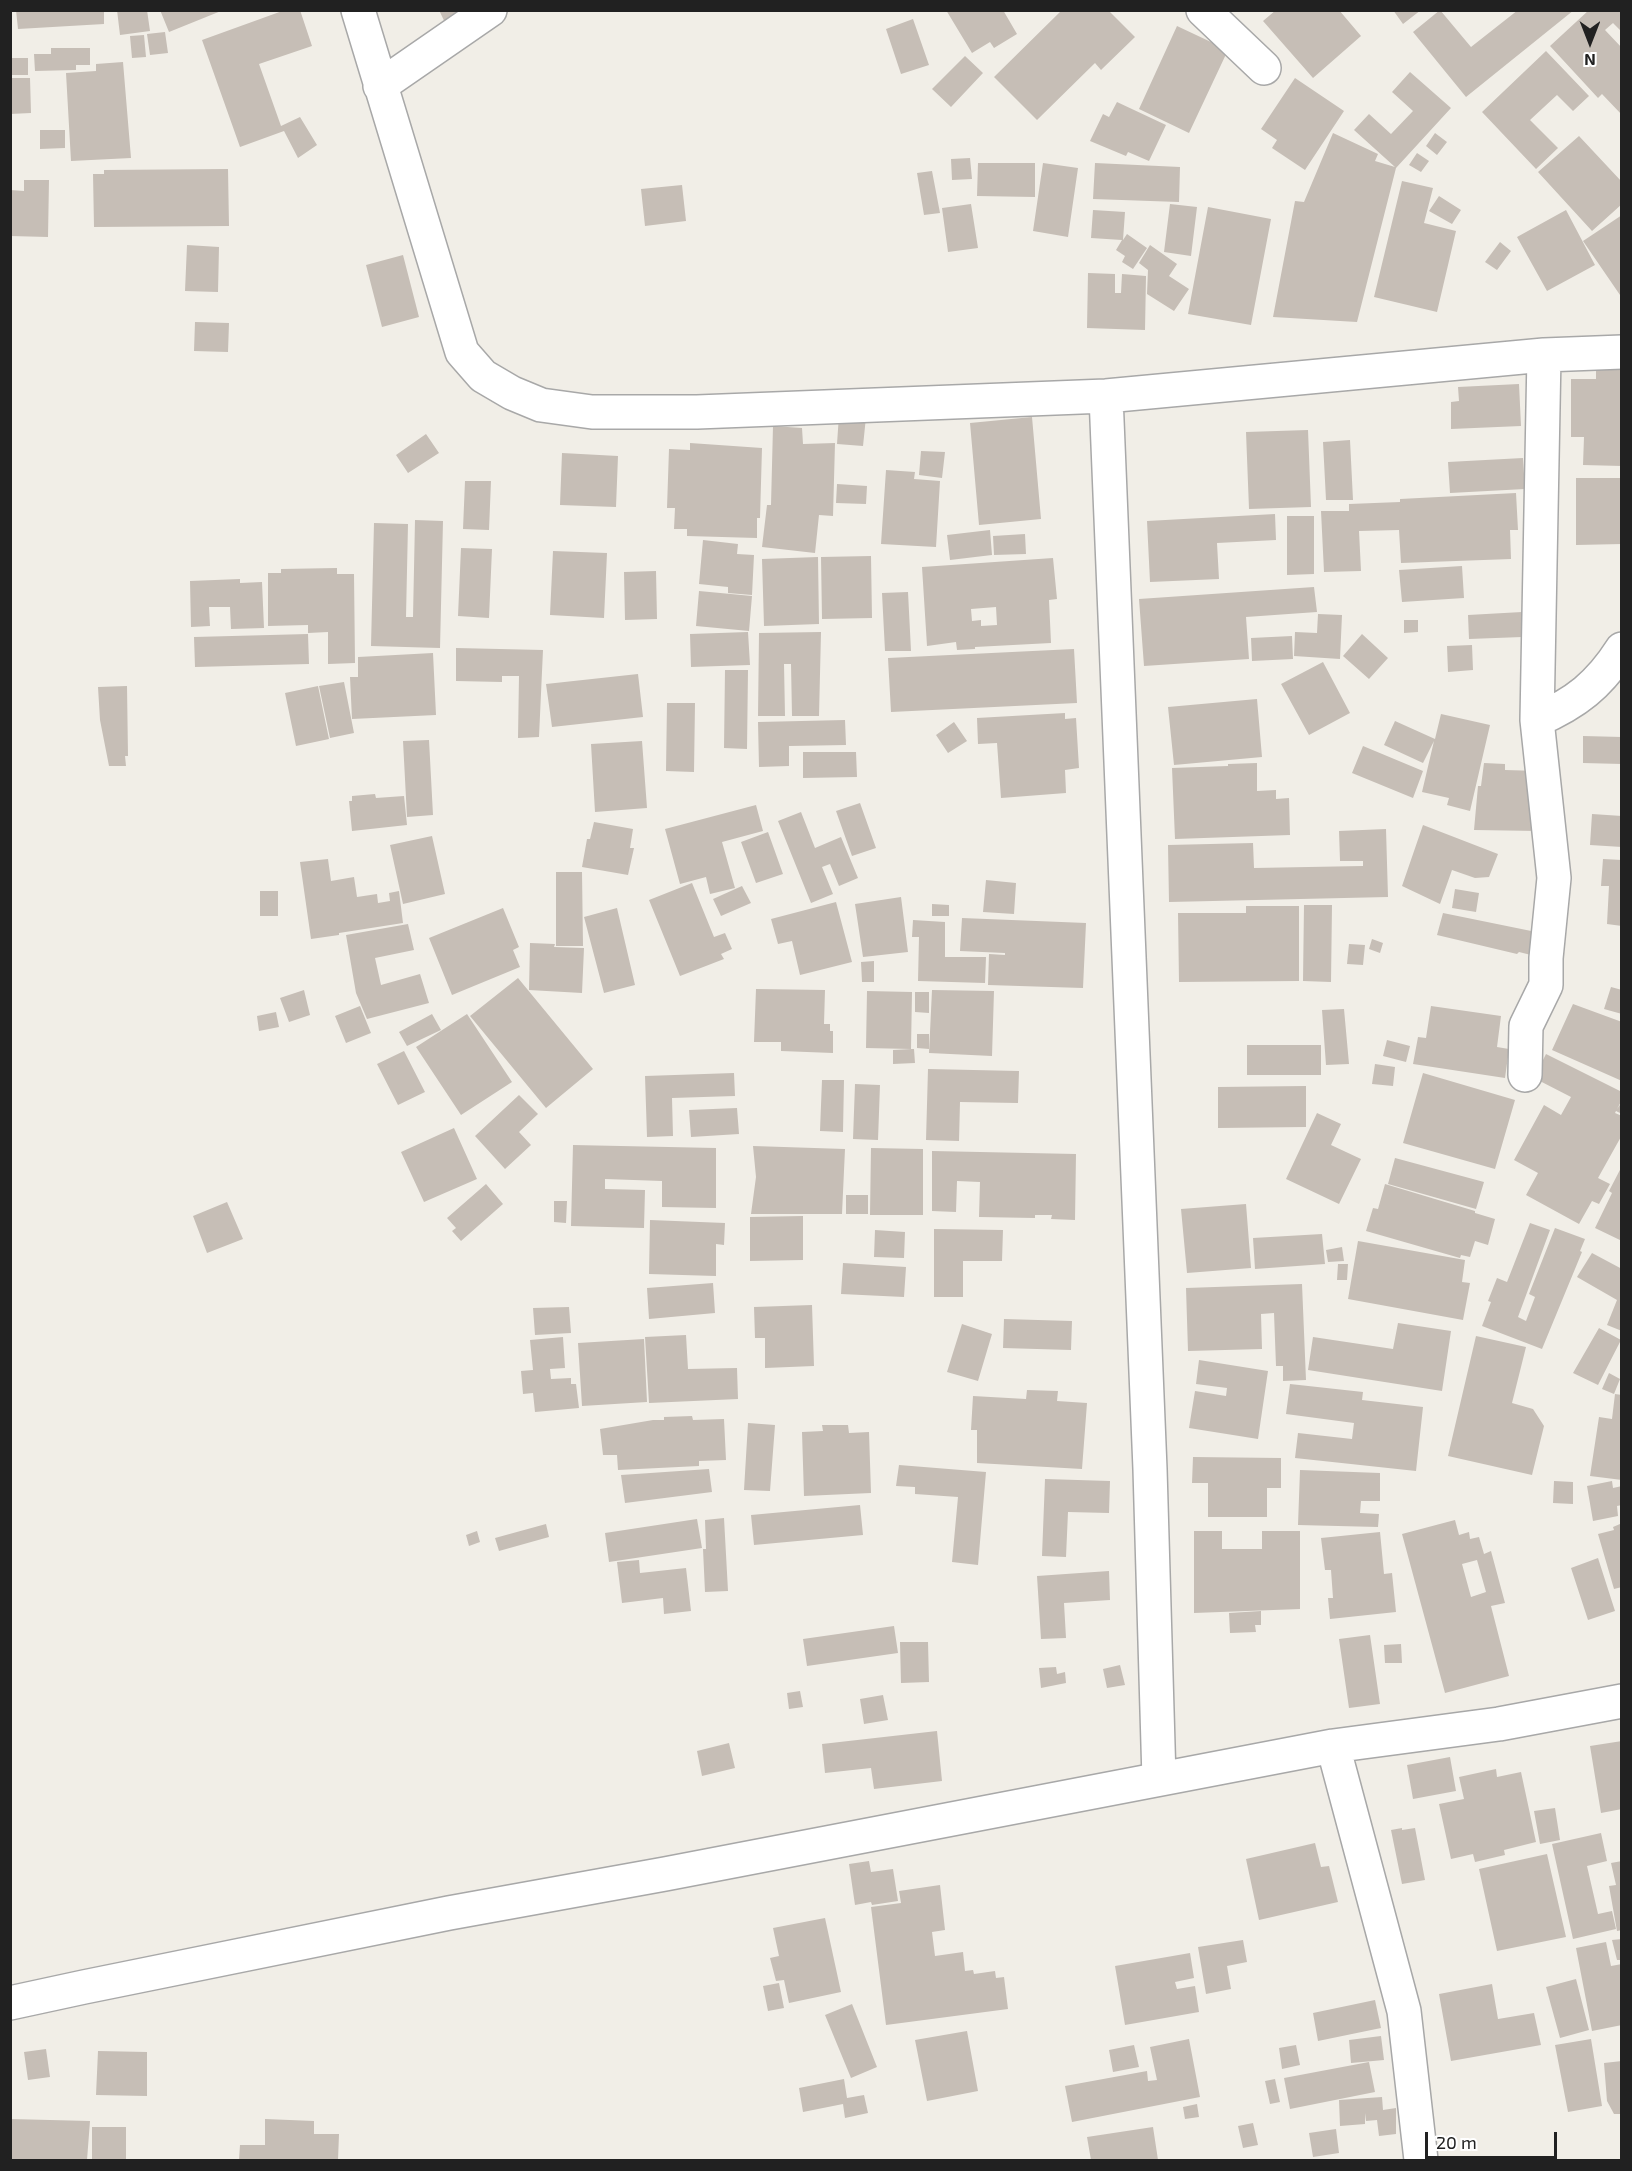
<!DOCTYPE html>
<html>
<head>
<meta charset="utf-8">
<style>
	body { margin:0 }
	#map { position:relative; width:1632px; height:2171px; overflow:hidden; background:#f1eee7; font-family:"Exo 2",sans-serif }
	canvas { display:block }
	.frame { position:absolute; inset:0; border:12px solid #212121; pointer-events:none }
	.north { position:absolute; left:1560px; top:12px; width:60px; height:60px; -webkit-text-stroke:4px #fff; paint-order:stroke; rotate:180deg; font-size:16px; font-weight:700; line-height:24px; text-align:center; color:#212121 }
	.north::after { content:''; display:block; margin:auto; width:21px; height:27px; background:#212121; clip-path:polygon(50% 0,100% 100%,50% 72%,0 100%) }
	.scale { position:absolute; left:1425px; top:2132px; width:132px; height:27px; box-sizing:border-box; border:3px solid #212121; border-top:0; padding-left:8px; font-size:18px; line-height:21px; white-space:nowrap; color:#212121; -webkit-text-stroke:4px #fff; paint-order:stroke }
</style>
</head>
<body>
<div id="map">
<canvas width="1632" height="2171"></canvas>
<div class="frame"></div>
<div class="north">N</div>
<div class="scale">20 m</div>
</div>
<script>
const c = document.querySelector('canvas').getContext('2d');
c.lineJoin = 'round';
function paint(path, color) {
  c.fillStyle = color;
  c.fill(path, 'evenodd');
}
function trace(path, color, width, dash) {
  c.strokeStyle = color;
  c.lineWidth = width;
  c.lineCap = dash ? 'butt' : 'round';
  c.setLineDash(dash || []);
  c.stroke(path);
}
const building = new Path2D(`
	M16,10H104V24L18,29Z
	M117,10H147L150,31L120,35Z
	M160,10H221V11L169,32Z
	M285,10H300L312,46L259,64L281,126L300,117L317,145L298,158L284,131L240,147L202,40Z
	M439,10H459L464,21L448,29Z
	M946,10H1003L1017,34L994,48L990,42L972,53Z
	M1062,10H1108L1135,37L1101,70L1095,63L1037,120L994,77Z
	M1276,10H1339L1361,36L1313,78L1263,21Z
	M1393,10H1421L1403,24Z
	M1440,10L1471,47L1518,10H1574L1466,97L1413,32Z
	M1589,10H1622V32L1613,23L1605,30L1622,48V115L1602,94L1598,98L1550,46Z
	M913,19L929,65L901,74L886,29Z
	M1177,26L1228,50L1189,133L1139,109Z
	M165,32L168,53L150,55L147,34Z
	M144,35L146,57L132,58L130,36Z
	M51,48H90V65H76V70L35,71L34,54H51Z
	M1546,51L1589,96L1573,111L1557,95L1530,120L1558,148L1536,169L1482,112Z
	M965,56L983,73L951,107L932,89Z
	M10,58H28V75H10Z
	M123,62L131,158L71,161L66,73L96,71V64Z
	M1410,72L1451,108L1396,168L1357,322L1273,317L1295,201L1304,202L1333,133L1378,154L1375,161L1395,167L1354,130L1369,114L1391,134L1413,111L1392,92Z
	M10,78H30L31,113L10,114Z
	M1295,78L1344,111L1305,170L1272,148L1277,140L1261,129Z
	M1117,102L1166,125L1149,161L1128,152L1126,156L1090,141L1103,114L1109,117Z
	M40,130H65V148L40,149Z
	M1435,133L1447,142L1437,155L1426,146Z
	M1579,136L1622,182V204L1592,231L1538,172Z
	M1417,153L1429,161L1421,172L1409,165Z
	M970,158L972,179L952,180L951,159Z
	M978,163H1035V197L977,196Z
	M1043,163L1078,168L1068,237L1033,231Z
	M1095,163L1180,167L1179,202L1093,199Z
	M228,169L229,226L94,227L93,174H104V170Z
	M932,171L940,213L924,215L917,173Z
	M24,180H49L48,237L10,236V190L24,191Z
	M1402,181L1433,188L1424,223L1456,231L1437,312L1374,297Z
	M682,185L686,221L645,226L641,189Z
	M1439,196L1461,210L1452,224L1429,211Z
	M971,204L978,248L948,252L942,208Z
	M1170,204L1197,207L1191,256L1164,252Z
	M1208,207L1271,219L1251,325L1188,314Z
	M1093,210L1125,212L1123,240L1127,234L1147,248L1133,269L1122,262L1125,256L1116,250L1122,240L1091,238Z
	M1566,210L1595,265L1547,291L1517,237Z
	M1622,215V293L1620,295L1583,241Z
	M1500,242L1511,251L1497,270L1485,262Z
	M187,245L219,247L218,292L185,291Z
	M1150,245L1177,264L1169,276L1189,289L1174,311L1147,294L1148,270L1139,263Z
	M403,255L419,317L382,327L366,265Z
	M1088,273L1115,274V293H1121L1122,274L1146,276L1145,330L1087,328Z
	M195,322L229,323L228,352L194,351Z
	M1596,365H1622V466L1583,465L1584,437H1571V379H1596Z
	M1519,384L1521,426L1451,429V402L1459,401L1458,387Z
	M839,415L866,417L863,446L837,444Z
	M1032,417L1041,519L979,525L970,423Z
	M773,426L802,428L803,444L835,443L833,516L819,515L815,553L762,547L767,505H771Z
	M1308,430L1311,507L1249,509L1246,432Z
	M426,434L439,453L408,473L396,455Z
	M1350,440L1353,500H1326L1323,442Z
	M690,443L762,448L760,518H757V538L687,536V529H674L675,508H667L669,449L690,450Z
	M921,451L945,452L942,478L919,475Z
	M562,453L618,456L616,507L560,505Z
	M1523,458L1525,489L1450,493L1448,462Z
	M886,470L915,472L914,479L940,481L936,547L881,544Z
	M1576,478H1622V544L1576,545Z
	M465,481H491L489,530L463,529Z
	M837,484L867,486L866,504L836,503Z
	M1516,493L1518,530H1510L1511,559L1401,563L1399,530L1359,531L1361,571L1324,572L1321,511H1349V504L1400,502V499Z
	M1275,514L1276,540L1217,543L1219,579L1150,582L1147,521Z
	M1287,516H1314V574L1287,575Z
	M415,520L443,521L440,648L371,646L374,523L408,524L406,617H413Z
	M990,530L992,555L950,560L947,535Z
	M1025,534L1026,554L994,555L993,536Z
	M703,540L738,544L737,554L754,555L752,595L728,593V587L699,584Z
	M461,548L492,549L489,618L458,616Z
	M553,551L607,553L604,618L550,615Z
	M871,556L872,618L822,619L821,557Z
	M818,557L819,624L764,626L762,559Z
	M1053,558L1057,599L1049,600L1051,643L975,647V649L957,650L956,642L927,646L922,567ZM996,607L997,625L981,626V620L972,621L971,609Z
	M1462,566L1464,598L1402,602L1399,570Z
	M337,568V574H354L355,663L328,664V632L308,633V625L268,626V573H281V569Z
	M656,571L657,619L625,620L624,572Z
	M240,579V583L262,582L264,628L231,629L230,607H209L210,626L191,627L190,581Z
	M1314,587L1317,612L1246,617L1249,659L1144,666L1139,599Z
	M699,591L752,596L749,631L696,626Z
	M908,592L911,651H885L882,593Z
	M1522,612V637L1469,639L1468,615Z
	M1318,614L1342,615L1340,659L1294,656L1295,632L1317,633Z
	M1404,620H1418V632L1404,633Z
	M748,632L750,665L691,667L690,634Z
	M821,632L819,716H792L791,664H784L785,716H758L759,633Z
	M308,634L309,664L195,667L194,637Z
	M1362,634L1388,658L1369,679L1343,656Z
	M1292,636L1293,659L1252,661L1251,638Z
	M1472,645L1473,670L1448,672L1447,646Z
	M456,648L543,650L539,737L518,738L519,676H502V682L456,681Z
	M1074,649L1077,703L891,712L888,658Z
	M433,653L436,715L352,719L350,677H358V657Z
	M1323,662L1350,713L1309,735L1281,684Z
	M725,670H748L747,749L724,748Z
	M638,674L643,717L552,727L546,684Z
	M344,682L354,733L330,738L319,686Z
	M127,686L128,756H125L126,766H109L100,720L98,687Z
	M318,686L329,739L296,746L285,693Z
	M1257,699L1262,757L1174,765L1168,707Z
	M667,703H695L694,772L666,771Z
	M1065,713V719L1076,718L1079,768L1065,770L1066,793L1001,798L997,743L978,744L977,718Z
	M1441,714L1490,725L1470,811L1447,805L1449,798L1422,792L1434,741L1423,763L1384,745L1395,721L1435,739Z
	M845,720L846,745L789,746V766L759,767L758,722Z
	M954,722L967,741L948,753L936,735Z
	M1583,736L1622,737V764L1583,763Z
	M429,740L433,815L407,817L403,741Z
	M642,741L647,808L595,812L591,744Z
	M1363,746L1423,771L1413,798L1352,773Z
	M803,752H856L857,777L803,778Z
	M1257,763V791L1276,790V799L1289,798L1290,835L1175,839L1172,768L1228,766V764Z
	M1484,763L1505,764V770L1539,771L1538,831L1474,830L1478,786H1481Z
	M375,794L376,798L404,796L407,825L352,831L349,801H352V796Z
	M860,803L876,848L852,856L836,811Z
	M756,805L763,831L722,842L735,888L710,894L706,877L680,884L665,829Z
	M801,812L815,848L841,837L858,878L839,886L830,864L822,867L833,894L811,903L778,821Z
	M1592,814L1622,816V847L1590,845Z
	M594,822L633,829L630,848H634L628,875L582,867L587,839H590Z
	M1423,825L1498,854L1489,877L1475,878L1452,870L1440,904L1402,886Z
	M1386,829L1388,897L1169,902L1168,845L1253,843L1254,868L1363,866V861H1340L1339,831Z
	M768,832L783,874L756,883L741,842Z
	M432,836L445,894L403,904L390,845Z
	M328,859L331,881L354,877L357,897L377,894L378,903L390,901L389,893L399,891L403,923L339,933V935L311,939L300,862Z
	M1603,859L1622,860V926L1607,924L1609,886H1601Z
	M556,872H582L583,946H556Z
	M986,880L1016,883L1014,914L983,912Z
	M692,883L714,937L725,933L732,949L721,954L724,959L680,976L649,900Z
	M742,886L751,903L721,916L713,899Z
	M1455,889L1479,893L1476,912L1452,908Z
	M260,891H278V916H260Z
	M901,897L908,952L863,957L855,904Z
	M836,902L852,962L800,975L792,941L778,944L771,919Z
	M932,904L949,905V916H932Z
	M1304,905H1332L1331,982L1303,981Z
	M1246,906H1299V981L1179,982L1178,913H1246Z
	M503,908L519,947L513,950L520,967L452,995L429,938Z
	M617,908L635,985L604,993L584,917Z
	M1443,913L1541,933L1535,956L1519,952L1517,954L1437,935Z
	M962,918L1086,923L1083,988L988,985L989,954L1005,955V953L960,951Z
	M913,920L945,922V957H986L985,983L918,981L919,937H912Z
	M408,924L414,950L375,958L381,985L420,974L429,1003L367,1019L356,993L346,935Z
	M1372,939L1383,943L1380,953L1369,949Z
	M530,943L555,944L554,947L584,948L582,993L529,990Z
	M1349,944L1365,945L1363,965L1347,964Z
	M874,961V982H862L861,962Z
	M518,978L593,1069L546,1108L470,1016Z
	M1611,987L1622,990V1014L1604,1009Z
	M756,989L825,990L824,1024H830V1031H833V1053L781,1051V1042H754Z
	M304,990L310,1015L289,1022L280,998Z
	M932,990L994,991L992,1056L929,1053Z
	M867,991L912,992L911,1049L866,1048Z
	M915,992H929V1013L915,1012Z
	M1573,1004L1622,1022V1081L1552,1050Z
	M360,1006L371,1033L346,1043L335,1016Z
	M1431,1006L1501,1016L1497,1047L1509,1049L1505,1078L1413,1064L1418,1037L1426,1038Z
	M1344,1009L1349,1064L1326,1065L1322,1010Z
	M276,1012L279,1027L259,1031L257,1016Z
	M432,1014L441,1030L407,1046L399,1032Z
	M467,1014L512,1082L461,1115L416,1047Z
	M917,1034H929V1049L917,1048Z
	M1387,1040L1410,1046L1406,1062L1383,1056Z
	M1247,1045H1321V1075H1247Z
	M912,1049H914L915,1063L893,1064V1050Z
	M404,1051L425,1092L398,1105L377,1064Z
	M1546,1054L1622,1092V1100L1617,1109L1622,1102V1114L1616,1111L1615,1113L1622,1116V1135L1598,1178L1610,1184L1599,1204L1592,1201L1579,1224L1526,1195L1538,1173L1514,1160L1544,1105L1561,1115L1571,1097L1534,1078Z
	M1375,1064L1395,1067L1393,1086L1372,1084Z
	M928,1069L1019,1071L1018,1103L960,1102L959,1141L926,1140Z
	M734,1073L735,1096L672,1098L673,1136L647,1137L645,1076Z
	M1423,1073L1515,1100L1495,1169L1403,1143Z
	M822,1080H844L843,1132L820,1131Z
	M855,1084L880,1085L878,1140L853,1139Z
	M1306,1086V1127L1218,1128V1087Z
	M519,1095L538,1114L519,1132L531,1145L505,1169L475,1136Z
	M737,1108L739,1134L691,1137L689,1110Z
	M1317,1113L1341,1124L1331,1145L1361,1159L1339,1204L1286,1179Z
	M454,1128L477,1179L424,1202L401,1152Z
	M573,1145L716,1148V1208L662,1207V1181L605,1179V1189L645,1190L644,1228L571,1226Z
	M753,1146L845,1149L842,1214H751L756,1177Z
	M871,1148L923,1149V1215H870Z
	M932,1151L1076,1154L1075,1220L1051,1219L1052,1215H1035V1218L979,1217L980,1182L957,1181L956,1212L932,1211Z
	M1395,1158L1484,1182L1476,1209L1388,1184Z
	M1622,1166V1241L1595,1228L1612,1193L1609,1191Z
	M486,1184L503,1204L461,1241L452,1231L456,1228L447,1218Z
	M1385,1184L1475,1211V1213L1495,1219L1488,1245L1475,1241L1470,1257L1461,1255L1460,1258L1366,1231L1373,1208L1378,1209Z
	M846,1195H868V1214H846Z
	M554,1201H567L566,1223L554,1222Z
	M227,1202L243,1239L207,1253L193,1216Z
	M1246,1204L1251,1268L1187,1273L1181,1209Z
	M803,1216V1260L750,1261V1217Z
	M650,1220L725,1223L724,1245L716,1244V1276L649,1274Z
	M1530,1223L1550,1230L1518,1317L1526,1321L1535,1297L1529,1294L1555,1228L1585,1239L1580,1251L1582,1252L1542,1349L1482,1326L1491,1302L1488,1301L1497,1278L1507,1282Z
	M934,1229L1003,1230L1002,1261H963V1297H934Z
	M875,1230L905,1232L904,1258L874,1257Z
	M1322,1234L1325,1264L1255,1269L1253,1238Z
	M1358,1241L1465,1260L1462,1282L1470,1283L1463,1320L1348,1299Z
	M1342,1247L1344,1261L1328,1262L1326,1250Z
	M1592,1253L1622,1269V1331L1607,1325L1617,1300L1577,1277Z
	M843,1263L906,1267L904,1297L841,1294Z
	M1338,1264H1348L1347,1280H1337Z
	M713,1283L715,1313L649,1319L647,1288Z
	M1302,1284L1306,1380L1283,1381V1366H1276L1274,1313L1261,1314L1262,1349L1188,1351L1186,1288Z
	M812,1305L814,1366L765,1368V1338H755L754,1307Z
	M569,1307L571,1333L535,1335L533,1308Z
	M1004,1319L1072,1321L1071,1350L1003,1348Z
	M1398,1323L1451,1331L1442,1391L1308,1370L1313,1337L1393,1349Z
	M962,1324L992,1334L978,1381L947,1372Z
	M1599,1328L1621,1340L1598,1385L1573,1373Z
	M686,1335L688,1369L737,1368L738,1399L649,1403L645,1337Z
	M1476,1336L1526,1347L1512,1403L1533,1409L1544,1426L1532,1475L1448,1456Z
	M563,1337L565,1368L550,1369L551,1379L571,1378V1384H576L579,1408L535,1412L533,1393L523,1394L521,1371L533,1370L530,1340Z
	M644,1339L647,1402L582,1406L578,1343Z
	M1199,1360L1268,1371L1258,1439L1189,1428L1195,1391L1226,1396L1227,1388L1196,1384Z
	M1609,1373L1620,1379L1614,1394L1602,1389Z
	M1290,1384L1363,1392L1362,1400L1423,1407L1416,1471L1295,1458L1298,1433L1352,1439L1354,1423L1286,1414Z
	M1027,1390L1058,1391L1057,1401L1087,1403L1082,1469L977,1463V1430H971L973,1396L1026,1399Z
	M1615,1394L1622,1395V1480L1590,1476L1599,1417L1612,1419Z
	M692,1416L693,1420L724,1419L726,1460L699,1461V1466L618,1470L617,1455H603L600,1429L653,1420H664V1417Z
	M748,1423L775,1425L770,1491L744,1490Z
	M822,1425H848L849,1433L869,1432L871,1493L804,1496L802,1432L823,1431Z
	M1193,1457L1281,1458V1488H1267V1517H1208V1483H1192Z
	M899,1465L986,1472L978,1565L952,1562L958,1497L915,1494V1487L896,1486Z
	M709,1469L712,1492L625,1503L621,1475Z
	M1300,1470L1380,1473V1501H1361L1360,1513L1379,1514L1378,1527L1298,1525Z
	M1045,1479L1110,1481L1109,1513L1068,1512L1066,1557L1042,1556Z
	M1554,1481L1573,1482V1504L1553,1503Z
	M1612,1481L1613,1488L1622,1486V1505L1617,1506L1618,1516L1593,1521L1587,1486Z
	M860,1505L863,1535L754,1545L751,1515Z
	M724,1518L728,1591L705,1592L703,1549H706L705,1520Z
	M697,1519L702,1548L609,1562L605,1533Z
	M1455,1520L1459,1535L1469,1532L1470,1539L1479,1537L1484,1554L1491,1551L1505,1603L1491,1606L1509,1676L1445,1693L1402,1534ZM1477,1560L1486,1592L1471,1597L1462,1564Z
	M546,1524L549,1537L499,1551L495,1538Z
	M1620,1524L1622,1531V1587L1614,1589L1598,1534L1614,1530L1613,1527Z
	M477,1531L480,1542L469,1546L466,1535Z
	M1194,1531H1222V1549H1262V1531H1300V1609L1194,1613Z
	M1380,1532L1384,1574L1392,1573L1396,1612L1330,1619L1328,1598H1333L1331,1570H1325L1321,1538Z
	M1598,1558L1615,1611L1588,1620L1571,1568Z
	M639,1560L640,1573L686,1568L691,1611L664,1614L663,1598L622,1603L617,1562Z
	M1109,1571L1110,1600L1064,1603L1066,1638L1041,1639L1037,1576Z
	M1261,1611V1625H1255L1256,1632L1230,1633L1229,1613Z
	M894,1626L898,1653L807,1666L803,1639Z
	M1370,1635L1380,1704L1349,1708L1339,1639Z
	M900,1642H928L929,1682L901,1683Z
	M1401,1644L1402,1663H1385L1384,1645Z
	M1120,1665L1125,1685L1107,1688L1103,1669Z
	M1056,1667L1057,1674L1065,1672L1066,1683L1041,1688L1039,1668Z
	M800,1691L803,1707L789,1709L787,1693Z
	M883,1695L888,1720L864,1724L860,1699Z
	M937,1731L942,1781L874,1789L871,1768L825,1773L822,1744Z
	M1622,1741V1809L1601,1813L1590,1746Z
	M729,1743L735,1768L702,1776L697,1751Z
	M1450,1757L1456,1791L1413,1799L1407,1765Z
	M1496,1769L1497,1777L1521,1772L1536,1842L1504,1850L1505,1855L1475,1862L1473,1854L1451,1859L1439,1804L1464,1799L1459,1777Z
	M1555,1808L1560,1840L1540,1844L1534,1811Z
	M1402,1828V1830L1415,1828L1425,1880L1402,1884L1391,1830Z
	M1601,1833L1607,1861L1587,1866L1598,1914L1612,1911L1616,1929L1573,1939L1552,1844Z
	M1315,1843L1321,1867L1329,1866L1338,1902L1259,1920L1246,1859Z
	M1547,1854L1566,1937L1497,1951L1479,1869Z
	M869,1861L871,1872L893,1869L898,1901L872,1905L871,1902L855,1905L849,1864Z
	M1622,1861V1930L1617,1931L1609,1886L1616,1885L1611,1863Z
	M940,1885L945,1930L932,1932L935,1956L963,1952L965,1971L973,1970L974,1974L995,1971L996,1978L1004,1977L1008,2009L886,2025L871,1907L901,1903L899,1891Z
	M825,1918L841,1992L789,2003L784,1980L776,1981L770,1958L779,1956L773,1928Z
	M1622,1939V1960H1617L1612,1940Z
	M1243,1940L1247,1962L1227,1966L1231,1989L1206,1994L1198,1947Z
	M1606,1942L1611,1966L1622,1964V2025L1592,2031L1576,1948Z
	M1190,1953L1194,1978L1175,1982L1177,1989L1195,1986L1199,2012L1125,2025L1115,1966Z
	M1576,1979L1589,2030L1560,2038L1546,1987Z
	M779,1983L784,2008L768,2011L763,1986Z
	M1492,1984L1498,2019L1534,2013L1541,2045L1451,2061L1439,1994Z
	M1375,2000L1381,2028L1318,2041L1313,2013Z
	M852,2004L877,2067L851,2078L825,2015Z
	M967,2031L978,2091L927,2101L915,2040Z
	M1381,2036L1384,2060L1351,2063L1349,2040Z
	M1189,2039L1200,2097L1072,2122L1065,2086L1147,2071L1148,2081L1157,2080L1150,2047Z
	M1591,2039L1602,2106L1568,2112L1555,2045Z
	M1134,2045L1139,2067L1113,2072L1109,2050Z
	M1296,2045L1300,2065L1282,2069L1279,2048Z
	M46,2049L50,2077L28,2080L24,2052Z
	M98,2051L147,2052V2096L96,2095Z
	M1622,2061V2114H1614L1607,2101L1604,2063Z
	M1369,2062L1375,2092L1290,2109L1284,2078Z
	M844,2079L847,2098L864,2095L868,2113L845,2118L843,2104L803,2112L799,2088Z
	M1275,2079L1280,2102L1270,2104L1265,2081Z
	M1382,2097L1383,2110L1396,2108V2134L1379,2136L1377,2120L1366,2121L1365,2113V2124L1340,2126L1339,2100Z
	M1197,2104L1199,2117L1185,2119L1183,2107Z
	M10,2119L90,2121L87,2160H10Z
	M265,2119L314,2121V2134H339L338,2160H239L240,2145H265Z
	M1253,2123L1258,2145L1243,2148L1238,2126Z
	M92,2127H126V2160H92Z
	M1153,2127L1158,2160H1091L1087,2137Z
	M1336,2129L1339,2153L1313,2157L1309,2133Z`);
const street = new Path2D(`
	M358,10L462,352L483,376L512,393L541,405L592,412H697L1106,396L1544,355L1622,352
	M1203,10L1264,68
	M380,86L490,10
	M1106,396L1150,1469L1159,1779
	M1537,720C1576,703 1599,685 1622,649
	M1525,1075L1526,1026L1546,985V958L1554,878L1537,720L1544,355
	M1333,1746L1404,2011L1421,2160
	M10,2003L84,1987L449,1913L665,1874L1333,1746L1499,1724L1622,1701`);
paint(building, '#c6beb6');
trace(street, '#a8a8a8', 36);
trace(street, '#fff', 33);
</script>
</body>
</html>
